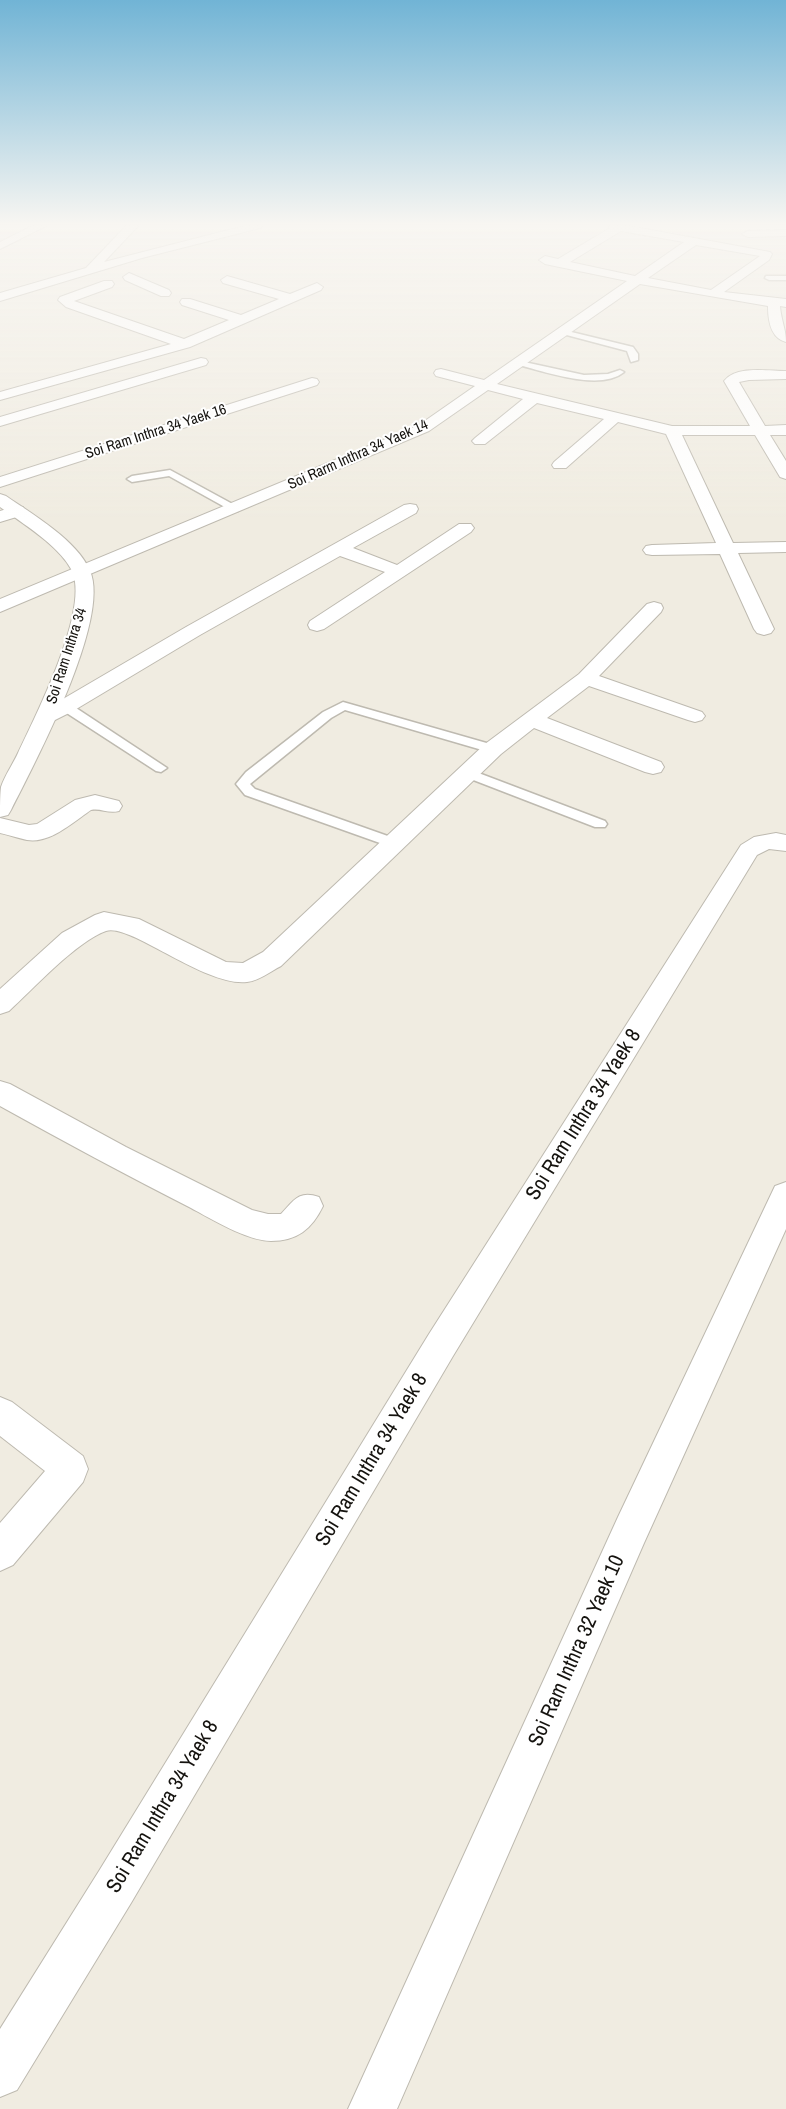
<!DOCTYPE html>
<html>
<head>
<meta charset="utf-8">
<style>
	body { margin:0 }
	canvas { display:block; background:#f0ece1 }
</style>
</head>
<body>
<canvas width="786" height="2109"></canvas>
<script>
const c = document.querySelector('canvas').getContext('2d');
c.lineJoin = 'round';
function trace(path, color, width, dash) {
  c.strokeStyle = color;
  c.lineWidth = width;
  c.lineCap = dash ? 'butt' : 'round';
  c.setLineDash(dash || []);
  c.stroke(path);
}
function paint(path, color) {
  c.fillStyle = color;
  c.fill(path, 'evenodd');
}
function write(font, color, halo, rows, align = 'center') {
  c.font = font + ' "Archivo Narrow",sans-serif';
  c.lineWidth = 4;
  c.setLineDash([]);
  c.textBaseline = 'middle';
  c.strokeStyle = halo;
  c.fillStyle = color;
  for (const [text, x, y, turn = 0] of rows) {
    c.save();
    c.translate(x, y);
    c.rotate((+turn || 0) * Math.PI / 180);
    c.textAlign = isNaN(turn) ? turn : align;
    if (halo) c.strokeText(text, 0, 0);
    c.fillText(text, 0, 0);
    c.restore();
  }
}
const lane = new Path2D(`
	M766,276H786V280H769L765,278Z
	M559,329L633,347L638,354V360L631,362L627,351L559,333Z
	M515,360L584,375L608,374L620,370L624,372C600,392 543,371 515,364Z
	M170,470L238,507L240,509L238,511H232L169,476L132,482L127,479L132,476Z
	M343,702L497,746L499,749L493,753L489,752L345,710L331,718L250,784L255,789L399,840L401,843L399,846L394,848L245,795L236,784L246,772L323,712Z
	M66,703L70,704L167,768L161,772L156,771L62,710L60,707L62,704Z
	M468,769L605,821L607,824L605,827H595L463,776L462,773L463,770Z`);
const street = new Path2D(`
	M32,226H46L0,249V242Z
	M126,226H138L104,262L244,226H262L260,228L142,258L0,301V293L86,268Z
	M608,226H629L770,252L772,254L769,260L724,292L786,299V307L780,306C781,320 786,329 786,342C770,338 768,319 768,306L640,284L497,384L672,426H750L724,381C736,365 769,371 786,371V379L749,380L739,382L765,426L786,425V435H770L786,461V479L780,477L755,435H682L733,543L786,542V552L738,553L774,629L771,633L764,635L757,633L754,629L720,554L652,555L646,554L643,550L646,546L652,545L716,543L666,434L618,422L566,468H554L552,465L554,462L604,419L537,403L485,444H475L472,441L475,438L523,399L488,390L429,431L0,612V599L419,425L475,386L436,376L434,373L436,370L441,369L484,380L627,281L545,264L539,260L545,256L558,259L610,228ZM621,231L684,242L635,276L570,262ZM696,245L760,256L711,290L648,278Z
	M786,230V236L748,237L742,234L748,231Z
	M129,273L169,290L171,293L169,296H161L125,280L123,277Z
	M227,276L290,294L317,283L323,287L321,290L190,347L0,400V392L171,344L66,307L58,300L60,297L104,281H112L114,284L112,287L74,301L184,339L229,320L182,305L180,302L182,299H190L241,315L279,299L223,283L221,280Z
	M201,358L206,359L208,362L206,365L0,426V417Z
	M312,378L317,379L319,382L317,385L0,487V477Z
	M410,504L416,505L418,509L416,513L353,548L397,565L459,524H471L474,528L471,532L324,629L317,631L310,629L308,625L310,621L385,572L340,556L200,635L73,711L53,721L46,723L39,721L36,717L39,713L186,627L404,505Z
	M17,506L23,507L25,511L23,515L0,522V511Z
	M654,602L661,604L663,608L661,612L599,676L702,712L705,716L702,720L695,722L688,720L589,686L547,718L661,762L664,767L661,772L653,774L645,772L534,728L501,754L281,966C271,971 259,981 247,982C205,987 130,923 106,931C77,941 33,989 9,1011L0,1014V989L62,933L95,915L104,912L139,919L226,962L243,963L263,952L485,744L579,674L647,604Z
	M95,795L119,801L122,806L119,811C108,814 101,808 91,810C73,822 50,844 27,840C18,838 9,835 0,833V818L29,825L37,824L75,800Z
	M776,833L786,835V851L769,849L757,855L453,1356L131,1903L17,2090L0,2097V2029L99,1871L429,1334L741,845L754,837Z
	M0,1081L10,1084L126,1147L252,1210L268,1214H281C294,1200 299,1190 319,1197L323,1206C312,1229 297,1241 271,1241C248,1241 211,1219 191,1208C126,1175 63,1141 0,1106Z
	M786,1182V1229L644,1543L397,2109H348L618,1517L775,1186Z
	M0,1397L12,1402L83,1456L88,1469L83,1482L13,1565L0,1571V1523L45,1471L0,1436Z`);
const secondary = new Path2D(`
	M0,494L6,496C32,514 78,541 90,571C111,619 35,763 11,810L8,815L0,817C0,808 0,795 1,787C5,775 13,764 18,753C35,717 92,606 71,569C58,545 22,523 0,507Z`);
const farStreetnames = [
	["Soi Ram Inthra 34 Yaek 16",156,432,-18],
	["Soi Rarm Inthra 34 Yaek 14",358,455,-24],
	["Soi Ram Inthra 34",67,656,-72]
];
const nearStreetnames = [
	["Soi Ram Inthra 34 Yaek 8",584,1115,-58],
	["Soi Ram Inthra 34 Yaek 8",372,1460,-59],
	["Soi Ram Inthra 32 Yaek 10",577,1651,-66],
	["Soi Ram Inthra 34 Yaek 8",163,1807,-59]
];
trace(lane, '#bebab0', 3);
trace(street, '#bebab0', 2);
trace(secondary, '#bebab0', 2);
paint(lane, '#fff');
paint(street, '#fff');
paint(secondary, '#fff');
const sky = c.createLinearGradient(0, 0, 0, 521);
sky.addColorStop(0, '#71b4d5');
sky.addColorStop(0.43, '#f8f6f2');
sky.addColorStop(1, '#f8f6f200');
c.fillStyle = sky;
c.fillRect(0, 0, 786, 521);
write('15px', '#15130f', '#fff', farStreetnames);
write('21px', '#15130f', '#fff', nearStreetnames);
</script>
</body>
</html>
